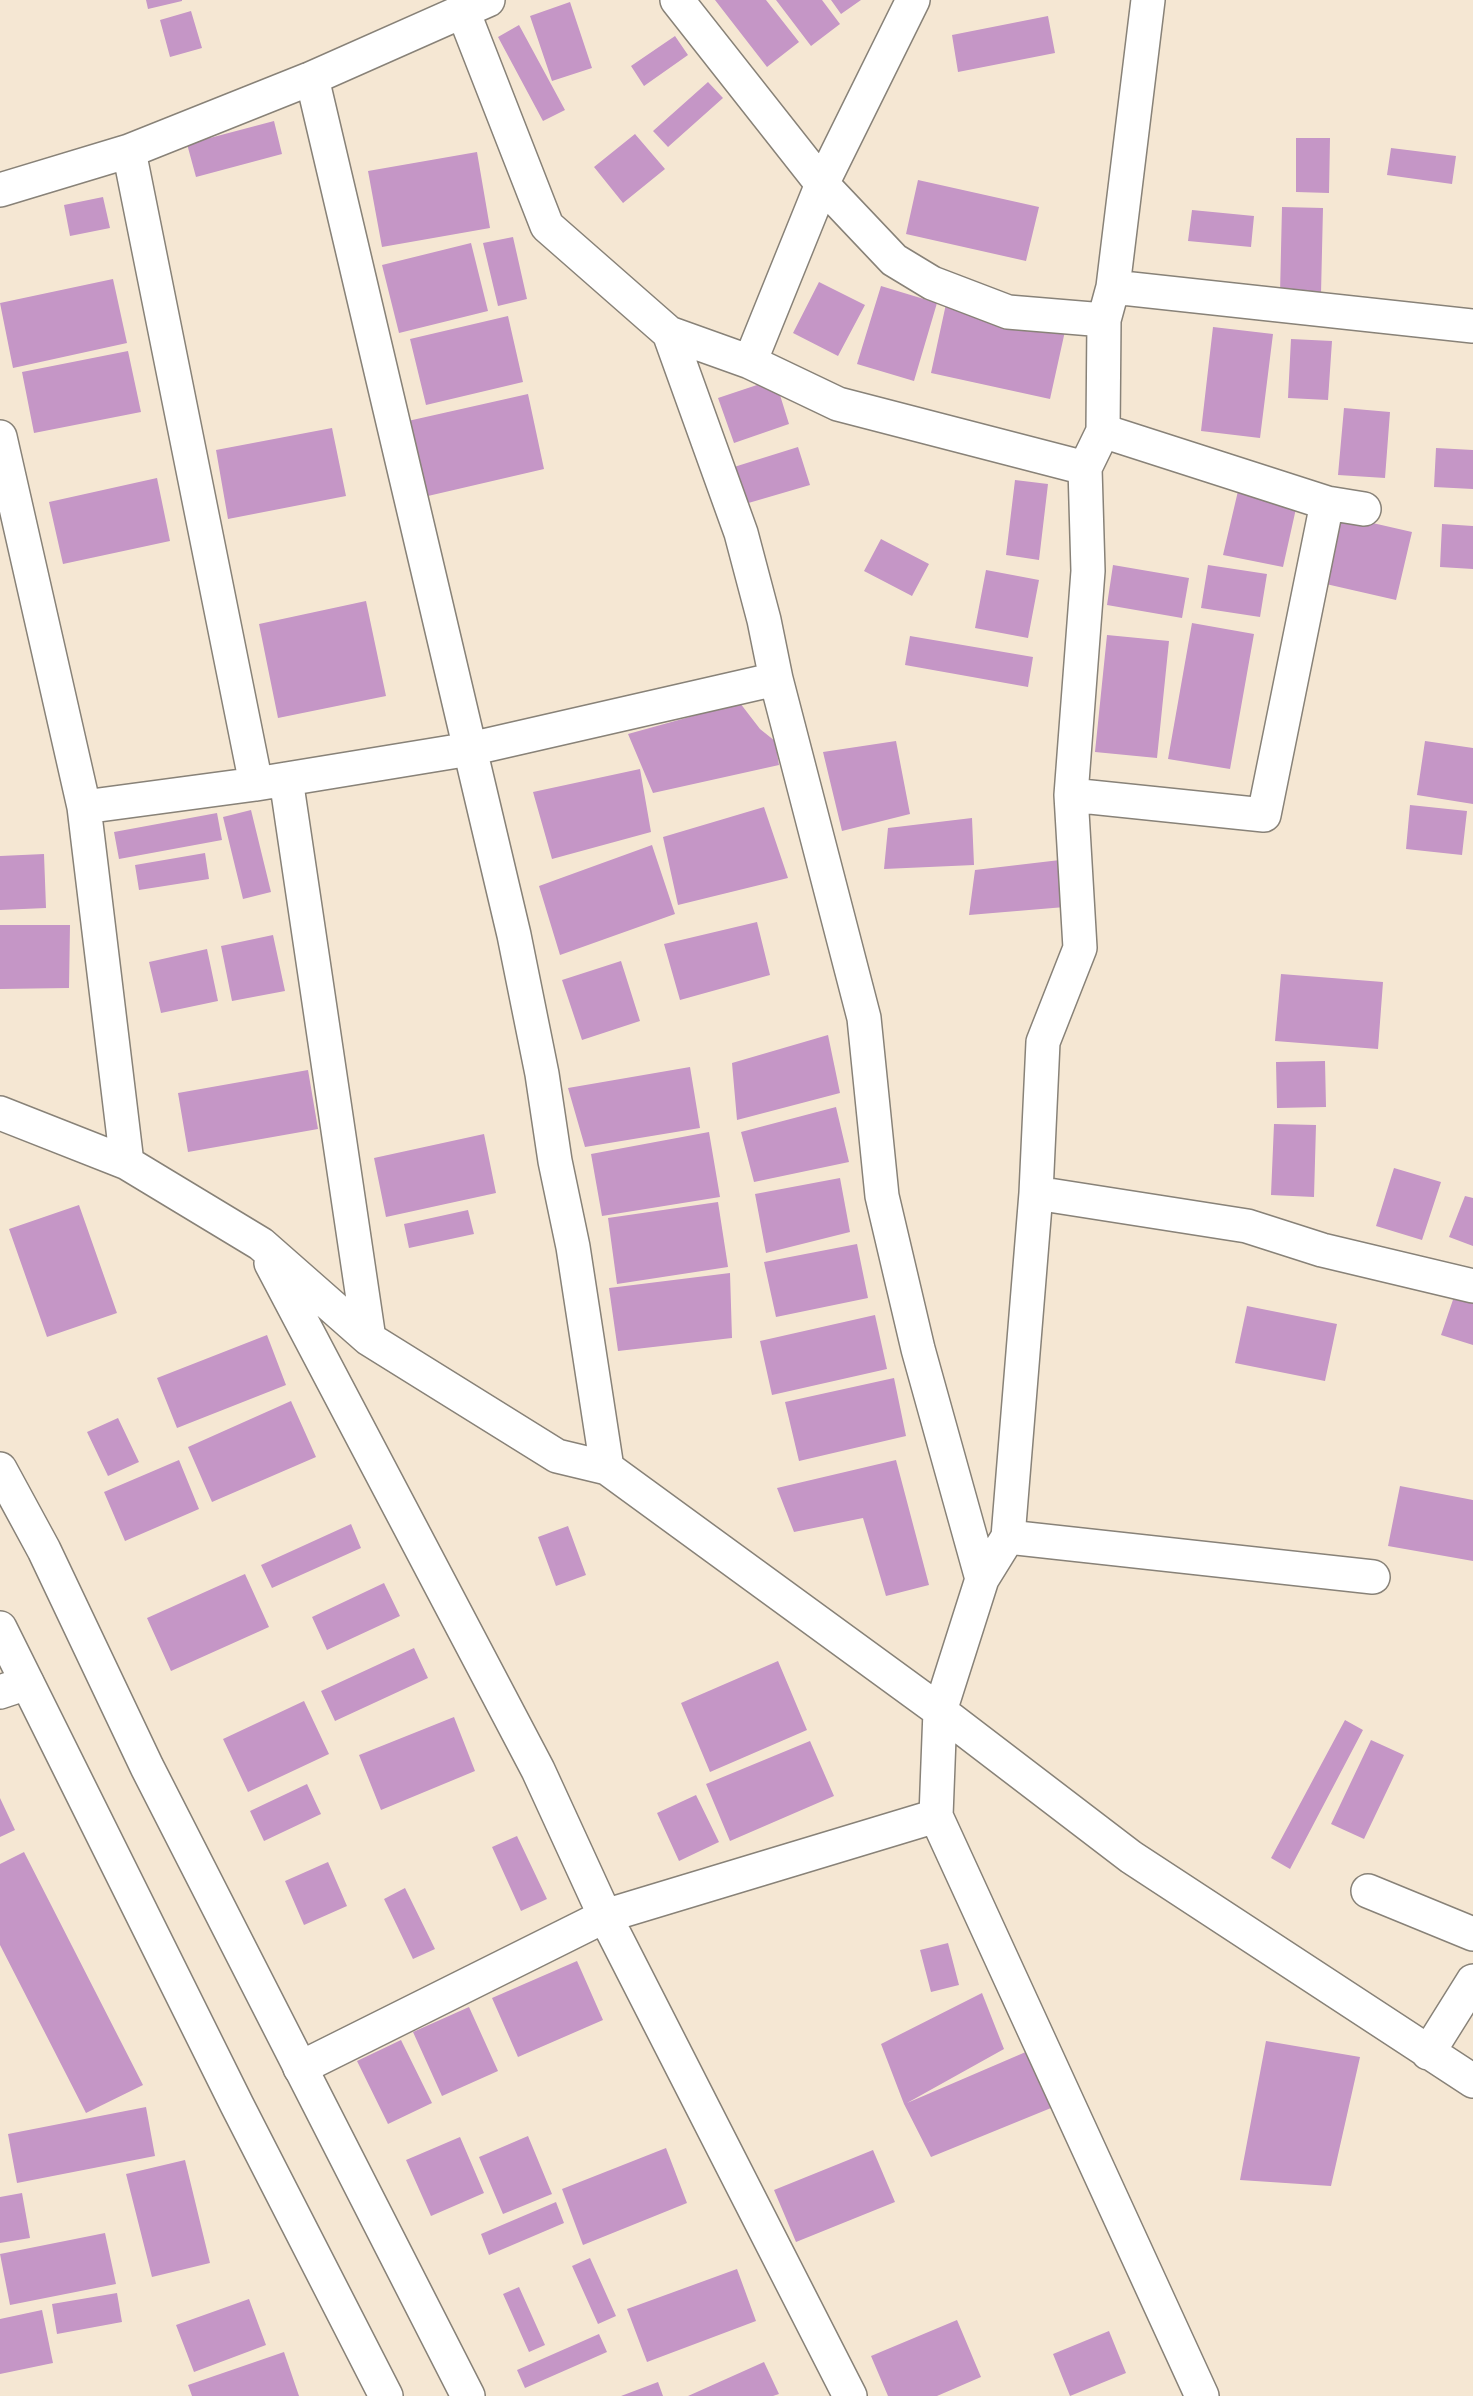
<!DOCTYPE html>
<html>
<head>
<meta charset="utf-8">
<style>
	body { margin:0 }
	canvas { display:block; background:#f5e7d3 }
</style>
</head>
<body>
<canvas width="1473" height="2396"></canvas>
<script>
const c = document.querySelector('canvas').getContext('2d');
c.lineJoin = 'round';
function paint(path, color) {
  c.fillStyle = color;
  c.fill(path, 'evenodd');
}
function trace(path, color, width, dash) {
  c.strokeStyle = color;
  c.lineWidth = width;
  c.lineCap = dash ? 'butt' : 'round';
  c.setLineDash(dash || []);
  c.stroke(path);
}
const building = new Path2D(`
	M146,0H182V1L148,9Z
	M715,0H766L799,42L767,67Z
	M776,0H822L840,24L811,46Z
	M831,0H861L841,14Z
	M570,2L592,68L552,81L530,16Z
	M191,11L202,48L170,57L160,20Z
	M1048,16L1055,53L958,72L952,35Z
	M519,25L565,110L543,121L498,37Z
	M675,36L688,55L644,86L631,66Z
	M708,82L723,98L668,147L653,131Z
	M274,121L282,154L196,177L187,144Z
	M635,134L665,169L623,203L594,167Z
	M1296,138H1330L1329,193L1296,192Z
	M1391,148L1456,156L1452,184L1387,175Z
	M477,152L490,228L382,247L368,171Z
	M918,180L1039,207L1026,261L906,234Z
	M103,197L110,228L70,236L64,205Z
	M1282,207L1323,208L1321,294H1280Z
	M1192,210L1254,216L1251,247L1188,241Z
	M513,237L527,299L498,306L483,243Z
	M471,243L488,311L399,333L382,265Z
	M113,279L127,343L13,368L0,303Z
	M819,282L865,305L838,356L793,333Z
	M881,286L937,303L914,381L857,364Z
	M946,304L1065,331L1050,399L931,373Z
	M508,316L523,382L426,405L410,339Z
	M1213,327L1273,334L1260,438L1201,431Z
	M1291,339L1332,341L1328,400L1288,398Z
	M128,351L141,412L34,433L22,372Z
	M775,379L789,424L734,443L718,398Z
	M528,394L544,469L415,499L399,423Z
	M1344,408L1390,412L1385,478L1338,475Z
	M332,428L346,496L228,519L216,450Z
	M798,447L810,485L745,504L734,467Z
	M1436,448L1473,450V489L1434,487Z
	M157,478L170,541L63,564L49,502Z
	M1015,480L1048,484L1039,560L1006,555Z
	M1238,491L1297,504L1283,567L1223,555Z
	M1342,516L1412,532L1396,600L1326,584Z
	M1442,524L1473,526V569L1440,567Z
	M881,539L929,564L912,596L864,571Z
	M1113,565L1189,578L1182,618L1107,605Z
	M1208,565L1267,574L1260,617L1201,608Z
	M986,570L1039,580L1028,638L975,628Z
	M366,601L386,696L278,718L259,624Z
	M1192,623L1254,634L1230,769L1168,759Z
	M1107,635L1169,641L1157,758L1095,752Z
	M910,636L1033,657L1028,687L905,665Z
	M740,703L760,729L775,741L779,765L653,793L628,734Z
	M896,741L910,814L842,831L823,752Z
	M1425,741L1473,748V804L1417,795Z
	M640,769L651,832L552,859L533,792Z
	M1410,805L1467,811L1462,855L1406,849Z
	M764,807L788,878L678,905L663,837Z
	M251,810L271,892L243,899L223,817Z
	M217,813L222,840L119,859L114,832Z
	M972,818L974,865L884,869L888,828Z
	M652,845L675,914L560,955L539,886Z
	M205,853L209,879L139,890L135,865Z
	M44,854L46,908L0,910V856Z
	M1060,860L1065,907L969,915L975,870Z
	M757,922L770,975L680,1000L664,944Z
	M0,925H70L69,988L0,989Z
	M273,935L285,991L232,1001L221,946Z
	M207,949L218,1001L161,1013L149,962Z
	M621,961L640,1021L582,1040L562,980Z
	M1281,974L1383,982L1378,1049L1275,1041Z
	M828,1035L840,1093L737,1120L732,1063Z
	M1325,1061L1326,1107L1277,1108L1276,1062Z
	M690,1067L700,1128L585,1147L568,1088Z
	M308,1070L318,1129L188,1152L178,1093Z
	M836,1107L849,1162L754,1182L741,1132Z
	M1274,1124L1316,1125L1314,1197L1271,1195Z
	M709,1132L720,1197L602,1216L591,1154Z
	M484,1134L496,1193L386,1217L374,1158Z
	M1394,1168L1441,1182L1422,1240L1376,1226Z
	M840,1178L850,1232L766,1253L755,1194Z
	M1465,1196L1473,1198V1246L1449,1237Z
	M718,1202L728,1267L617,1284L608,1218Z
	M79,1205L117,1313L47,1337L9,1229Z
	M468,1210L474,1234L409,1248L404,1224Z
	M857,1244L868,1298L776,1317L764,1262Z
	M730,1273L732,1338L618,1351L609,1288Z
	M1457,1288L1473,1293V1345L1441,1335Z
	M1247,1306L1337,1324L1325,1381L1235,1363Z
	M875,1315L887,1369L772,1395L760,1341Z
	M267,1335L286,1385L177,1428L157,1378Z
	M894,1378L906,1436L799,1461L785,1402Z
	M291,1401L316,1457L212,1502L188,1447Z
	M118,1418L139,1462L108,1476L87,1432Z
	M179,1460L199,1509L125,1541L104,1492Z
	M896,1460L929,1585L886,1596L863,1518L794,1532L777,1488Z
	M1400,1486L1473,1500V1561L1388,1546Z
	M351,1524L361,1548L272,1588L261,1565Z
	M568,1526L586,1575L556,1586L538,1537Z
	M245,1574L269,1627L171,1671L147,1618Z
	M384,1583L400,1616L327,1650L312,1617Z
	M414,1648L428,1678L335,1721L321,1691Z
	M778,1661L807,1730L710,1772L681,1703Z
	M304,1701L329,1754L248,1792L223,1739Z
	M454,1717L475,1771L381,1810L359,1755Z
	M1345,1720L1363,1730L1290,1869L1271,1858Z
	M1371,1740L1404,1755L1364,1839L1331,1824Z
	M810,1741L834,1796L730,1841L706,1784Z
	M307,1784L321,1814L264,1841L250,1811Z
	M696,1795L719,1842L679,1861L657,1813Z
	M0,1798L15,1830L0,1837Z
	M517,1836L547,1899L521,1911L492,1847Z
	M24,1852L143,2085L86,2113L0,1945V1864Z
	M328,1862L347,1906L304,1925L285,1881Z
	M405,1888L435,1949L413,1959L384,1899Z
	M948,1943L959,1985L931,1992L920,1950Z
	M577,1961L603,2020L518,2057L492,1998Z
	M982,1993L1004,2049L907,2103L1028,2051L1051,2108L931,2157L904,2104L881,2044Z
	M469,2007L498,2071L442,2096L413,2032Z
	M401,2040L432,2103L388,2124L357,2061Z
	M1266,2041L1360,2057L1331,2186L1240,2180Z
	M146,2107L155,2156L17,2183L8,2134Z
	M528,2136L552,2194L503,2214L479,2157Z
	M460,2137L484,2193L431,2216L406,2160Z
	M666,2148L687,2203L583,2245L562,2189Z
	M873,2150L895,2202L796,2242L774,2190Z
	M185,2160L210,2263L152,2277L126,2174Z
	M22,2193L30,2238L0,2243V2197Z
	M556,2202L564,2223L489,2255L481,2234Z
	M105,2233L116,2284L10,2305L0,2254Z
	M590,2258L616,2316L598,2324L572,2266Z
	M737,2269L756,2321L647,2362L627,2309Z
	M519,2287L545,2345L529,2352L503,2294Z
	M117,2293L122,2322L57,2334L52,2304Z
	M249,2299L266,2345L194,2372L176,2325Z
	M42,2310L53,2363L0,2374V2319Z
	M957,2320L981,2377L937,2396H888L871,2356Z
	M1109,2331L1126,2373L1070,2396L1053,2354Z
	M599,2334L607,2352L525,2388L517,2370Z
	M284,2352L299,2396H192L188,2385Z
	M764,2362L779,2394L773,2396H688Z
	M658,2382L663,2396H621Z`);
const minor = new Path2D(`
	M677,0L822,184L894,260L932,283L1008,312L1104,320
	M1148,0L1113,287L1104,320L1103,431L1085,468L1088,571L1071,795L1080,948L1043,1042L1036,1193L1008,1537L982,1579L940,1711L936,1816L1202,2396
	M463,11L547,226L669,333L750,362L838,404L1085,468
	M0,190L129,151L312,78L488,0
	M1113,287L1473,326
	M669,333L741,533L764,620L776,679
	M750,362L822,184L913,0
	M1103,431L1327,503L1364,509
	M0,437L84,807L127,1163
	M286,779L369,1339
	M256,784L470,749L312,78
	M1071,795L1264,815L1327,503
	M84,807L256,784L129,151
	M0,1113L127,1163L261,1244L369,1339L557,1456L607,1468L940,1711L1131,1857L1473,2081
	M1036,1193L1247,1226L1322,1250L1473,1286
	M271,1263L538,1770L605,1916L850,2396
	M607,1468L573,1247L555,1161L542,1074L514,935L470,749L776,679L864,1018L882,1196L918,1349L982,1579
	M1008,1537L1373,1577
	M0,1692L27,1683
	M1368,1891L1473,1934
	M1428,2053L1473,1981
	M300,2068L605,1916L936,1816`);
const major = new Path2D(`
	M0,1469L44,1550L147,1767L468,2396
	M0,1628L237,2105L386,2396`);
paint(building, '#c596c6');
trace(minor, '#888278', 36);
trace(major, '#888278', 36);
trace(minor, '#fff', 33);
trace(major, '#fff', 33);
</script>
</body>
</html>
